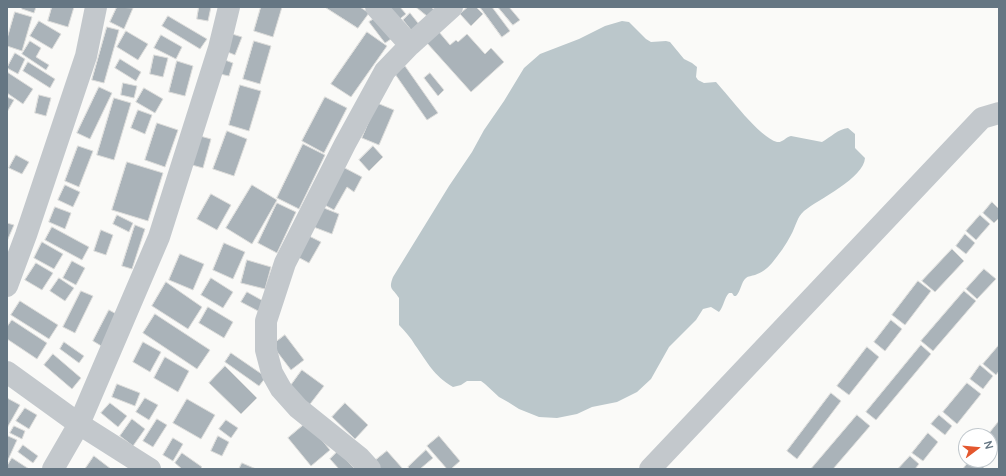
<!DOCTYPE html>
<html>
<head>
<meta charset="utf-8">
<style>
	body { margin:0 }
	#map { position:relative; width:1006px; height:476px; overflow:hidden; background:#fafaf8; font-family:Manrope,sans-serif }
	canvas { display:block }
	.frame { position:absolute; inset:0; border:8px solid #657683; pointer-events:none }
	.north { position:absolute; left:958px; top:428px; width:40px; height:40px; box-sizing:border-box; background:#fff; border:1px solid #c1c8cd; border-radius:50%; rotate:74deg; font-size:11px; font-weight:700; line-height:16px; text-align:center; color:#657683 }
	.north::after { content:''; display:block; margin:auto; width:14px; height:18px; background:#e4572e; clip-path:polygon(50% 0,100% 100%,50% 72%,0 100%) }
</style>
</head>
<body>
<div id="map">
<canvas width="1006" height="476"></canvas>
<div class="frame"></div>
<div class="north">N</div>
</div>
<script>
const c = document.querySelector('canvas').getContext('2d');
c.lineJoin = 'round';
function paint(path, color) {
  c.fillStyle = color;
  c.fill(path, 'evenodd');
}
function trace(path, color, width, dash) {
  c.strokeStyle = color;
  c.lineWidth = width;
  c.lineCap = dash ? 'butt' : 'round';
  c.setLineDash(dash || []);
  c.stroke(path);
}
const water = new Path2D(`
	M622,21L629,22L646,39L651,42L666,41L670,42L684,59L692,63L697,67L696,77L698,80L704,83L716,82C729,96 759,137 777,142C782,143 786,137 791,136L822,142C831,137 838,129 848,128L855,134V148L865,158C864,178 819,199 804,211C797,217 796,226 791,235C786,245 779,254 772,263C768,268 761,273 755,275C752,276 748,276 746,278C741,282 741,291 736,296H734L732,293H729C724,298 724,306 719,312L711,307L703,309L696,320L669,347L651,379L637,392L617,402L592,407L577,414L557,418L539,417L519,409L508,402L499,397L485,384L481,381H467L461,385L453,387C433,375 428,363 415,345C411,338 405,331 399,325V298C393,288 388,290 393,277L449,186L472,152L484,130L504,101L524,68L540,54L579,39L605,26Z`);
const building = new Path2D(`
	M22,7H36L34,13L22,9Z
	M52,7H74L68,27L48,21Z
	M117,7L133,8L124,29L110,22Z
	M199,7H211L208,21L197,19Z
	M261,7H282L273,37L254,31Z
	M325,7H360L369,13L358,28Z
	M383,7H400L406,14L396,22Z
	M416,7H431L437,12L431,19Z
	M468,7H476L483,14L471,26L460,14Z
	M480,7H492L510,31L502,37Z
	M498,7H509L520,20L513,25Z
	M15,12L32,17L22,51L7,46V39Z
	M410,13L422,28L415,35L403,20Z
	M168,16L207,39L200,49L162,26Z
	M375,18L391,39L385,43L369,22Z
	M39,21L61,34L52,49L30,36Z
	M107,27L119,30L104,83L92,80Z
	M126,31L148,44L138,60L117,47Z
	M367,32L387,46L351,97L331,84Z
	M439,32L450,45L456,40L458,42L467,34L485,54L491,48L504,62L471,92L427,43Z
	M232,34L242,37L235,55L225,51Z
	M161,35L182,47L176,59L154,48Z
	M30,41L41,48L36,57L49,65L46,70L22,54Z
	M254,41L271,46L260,84L243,79Z
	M15,53L25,59L18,74L7,68Z
	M154,55L168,58L163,77L150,74Z
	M120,59L141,72L136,81L115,68Z
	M225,60L233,63L229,76L220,74Z
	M177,61L193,66L185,96L169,92Z
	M28,62L55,79L50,88L23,71Z
	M405,66L438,113L427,120L395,74Z
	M7,72L33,89L23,104L7,93Z
	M430,73L444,90L438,96L424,78Z
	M123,83L137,86L134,98L121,95Z
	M240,85L261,91L249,131L229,125Z
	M99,87L112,93L90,139L77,133Z
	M144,88L163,99L155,113L136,102Z
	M39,95L51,98L46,116L35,113Z
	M7,97L14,100L7,112Z
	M325,97L347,108L324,153L302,141Z
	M114,98L131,103L114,160L97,155Z
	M377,103L394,110L379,145L362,138Z
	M138,110L152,115L145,134L131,128Z
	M157,123L178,130L165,167L145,160Z
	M227,131L247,139L234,176L213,169Z
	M200,136L211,139L203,168L192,165Z
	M303,144L325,155L299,209L277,198Z
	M78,146L93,151L79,187L65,181Z
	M373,146L383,157L369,171L359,160Z
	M16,155L29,162L22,174L9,168Z
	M127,162L163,173L148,221L112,210Z
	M341,166L362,177L354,192L347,187L334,210L321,203Z
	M65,185L80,192L73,207L58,200Z
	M252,185L277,200L252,244L226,228Z
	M211,194L231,205L217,230L197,219Z
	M992,202L999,209V218L994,223L983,213Z
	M277,203L296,212L277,253L258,243Z
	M319,206L339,214L332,234L311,226Z
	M55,207L71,213L65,229L49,222Z
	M117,215L133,223L129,232L113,224Z
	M980,215L990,224L976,240L966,231Z
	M7,223L14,225L7,241Z
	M135,225L145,229L132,269L122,266Z
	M52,227L89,247L82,260L45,240Z
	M101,230L113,235L106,255L94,251Z
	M965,234L975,243L966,254L956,246Z
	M307,235L321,242L309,263L296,256Z
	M42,242L63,254L54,269L34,258Z
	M224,243L245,252L233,279L213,270Z
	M952,249L964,261L935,292L922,281Z
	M180,254L204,264L193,290L169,280Z
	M247,260L271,267L265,289L241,283Z
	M72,261L85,268L76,285L63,278Z
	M36,263L53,273L42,290L25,280Z
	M984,269L996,279L977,299L966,289Z
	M59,278L74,288L65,301L50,291Z
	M211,278L233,292L223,308L201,295Z
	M918,281L931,291L905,325L892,315Z
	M166,282L202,307L188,329L152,306Z
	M81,291L93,296L75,333L63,327Z
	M964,291L976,301L933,351L921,341Z
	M247,292L265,302L260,312L241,302Z
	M20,301L58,325L49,339L11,315Z
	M208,307L233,322L224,338L199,323Z
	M109,310L120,316L103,347L93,341Z
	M155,314L210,350L197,369L143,333Z
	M12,320L47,343L37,359L7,339V327Z
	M891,320L902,329L885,351L874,342Z
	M285,335L304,360L291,370L272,345Z
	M64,342L84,356L79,363L60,349Z
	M143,342L161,352L150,372L133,362Z
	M921,345L931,354L876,420L866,412Z
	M999,345V371L996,375L983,364Z
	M867,347L879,357L849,395L837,386Z
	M231,353L266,377L259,386L225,362Z
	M53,354L81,378L72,389L44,365Z
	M165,357L189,371L178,392L154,378Z
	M980,365L993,376L983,389L970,379Z
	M225,366L257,398L241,414L209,383Z
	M302,370L324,386L307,408L286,392Z
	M967,383L981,394L957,424L943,412Z
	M117,384L140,393L135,406L112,397Z
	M831,393L841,401L797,459L787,451Z
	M7,398L20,405L7,428Z
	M145,398L158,405L149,420L136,412Z
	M187,399L215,415L201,439L173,423Z
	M110,403L127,416L118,427L101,413Z
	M345,403L368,425L355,439L332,417Z
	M25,408L37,415L29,429L16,421Z
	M857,415L870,426L833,469H811Z
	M939,415L952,426L945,435L931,424Z
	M132,419L145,429L133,446L120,436Z
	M157,419L167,425L153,447L143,441Z
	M226,420L238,428L231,438L219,429Z
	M999,421V445L990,456V436H987Z
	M307,422L330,450L311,466L288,438Z
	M14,426L25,431L22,439L10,433Z
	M928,433L938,442L923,461L912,453Z
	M8,436L17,440L7,462V439Z
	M218,436L229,442L222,456L211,451Z
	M439,436L460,461L451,469H447L427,446Z
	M173,438L183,444L173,461L163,455Z
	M23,445L38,456L33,463L18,452Z
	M426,450L433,458L420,469H410L408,467Z
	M338,451L355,469H339L330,459Z
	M387,451L403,469H377L372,463Z
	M182,453L202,467L200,469H182L175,463Z
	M94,456L111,469H85Z
	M910,456L919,464L915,469H898Z
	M12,458L29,469H7V466Z
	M970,460H974L984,467L982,469H963Z
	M242,463L256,469H239Z`);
const minor = new Path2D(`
	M376,7L410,45
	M7,286L26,235L86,56L96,7
	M7,372L79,424L150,469
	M53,469L79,424L159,237L219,48L229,7
	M370,469L359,457L298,408L281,389L272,373L266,350V321L285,263L345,144L385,71L410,45L452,7
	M650,469L982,118L999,113`);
paint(water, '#bbc7cb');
paint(building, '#aab3b9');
trace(building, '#dcdcda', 1);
trace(minor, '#c3c8cc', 22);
</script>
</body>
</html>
